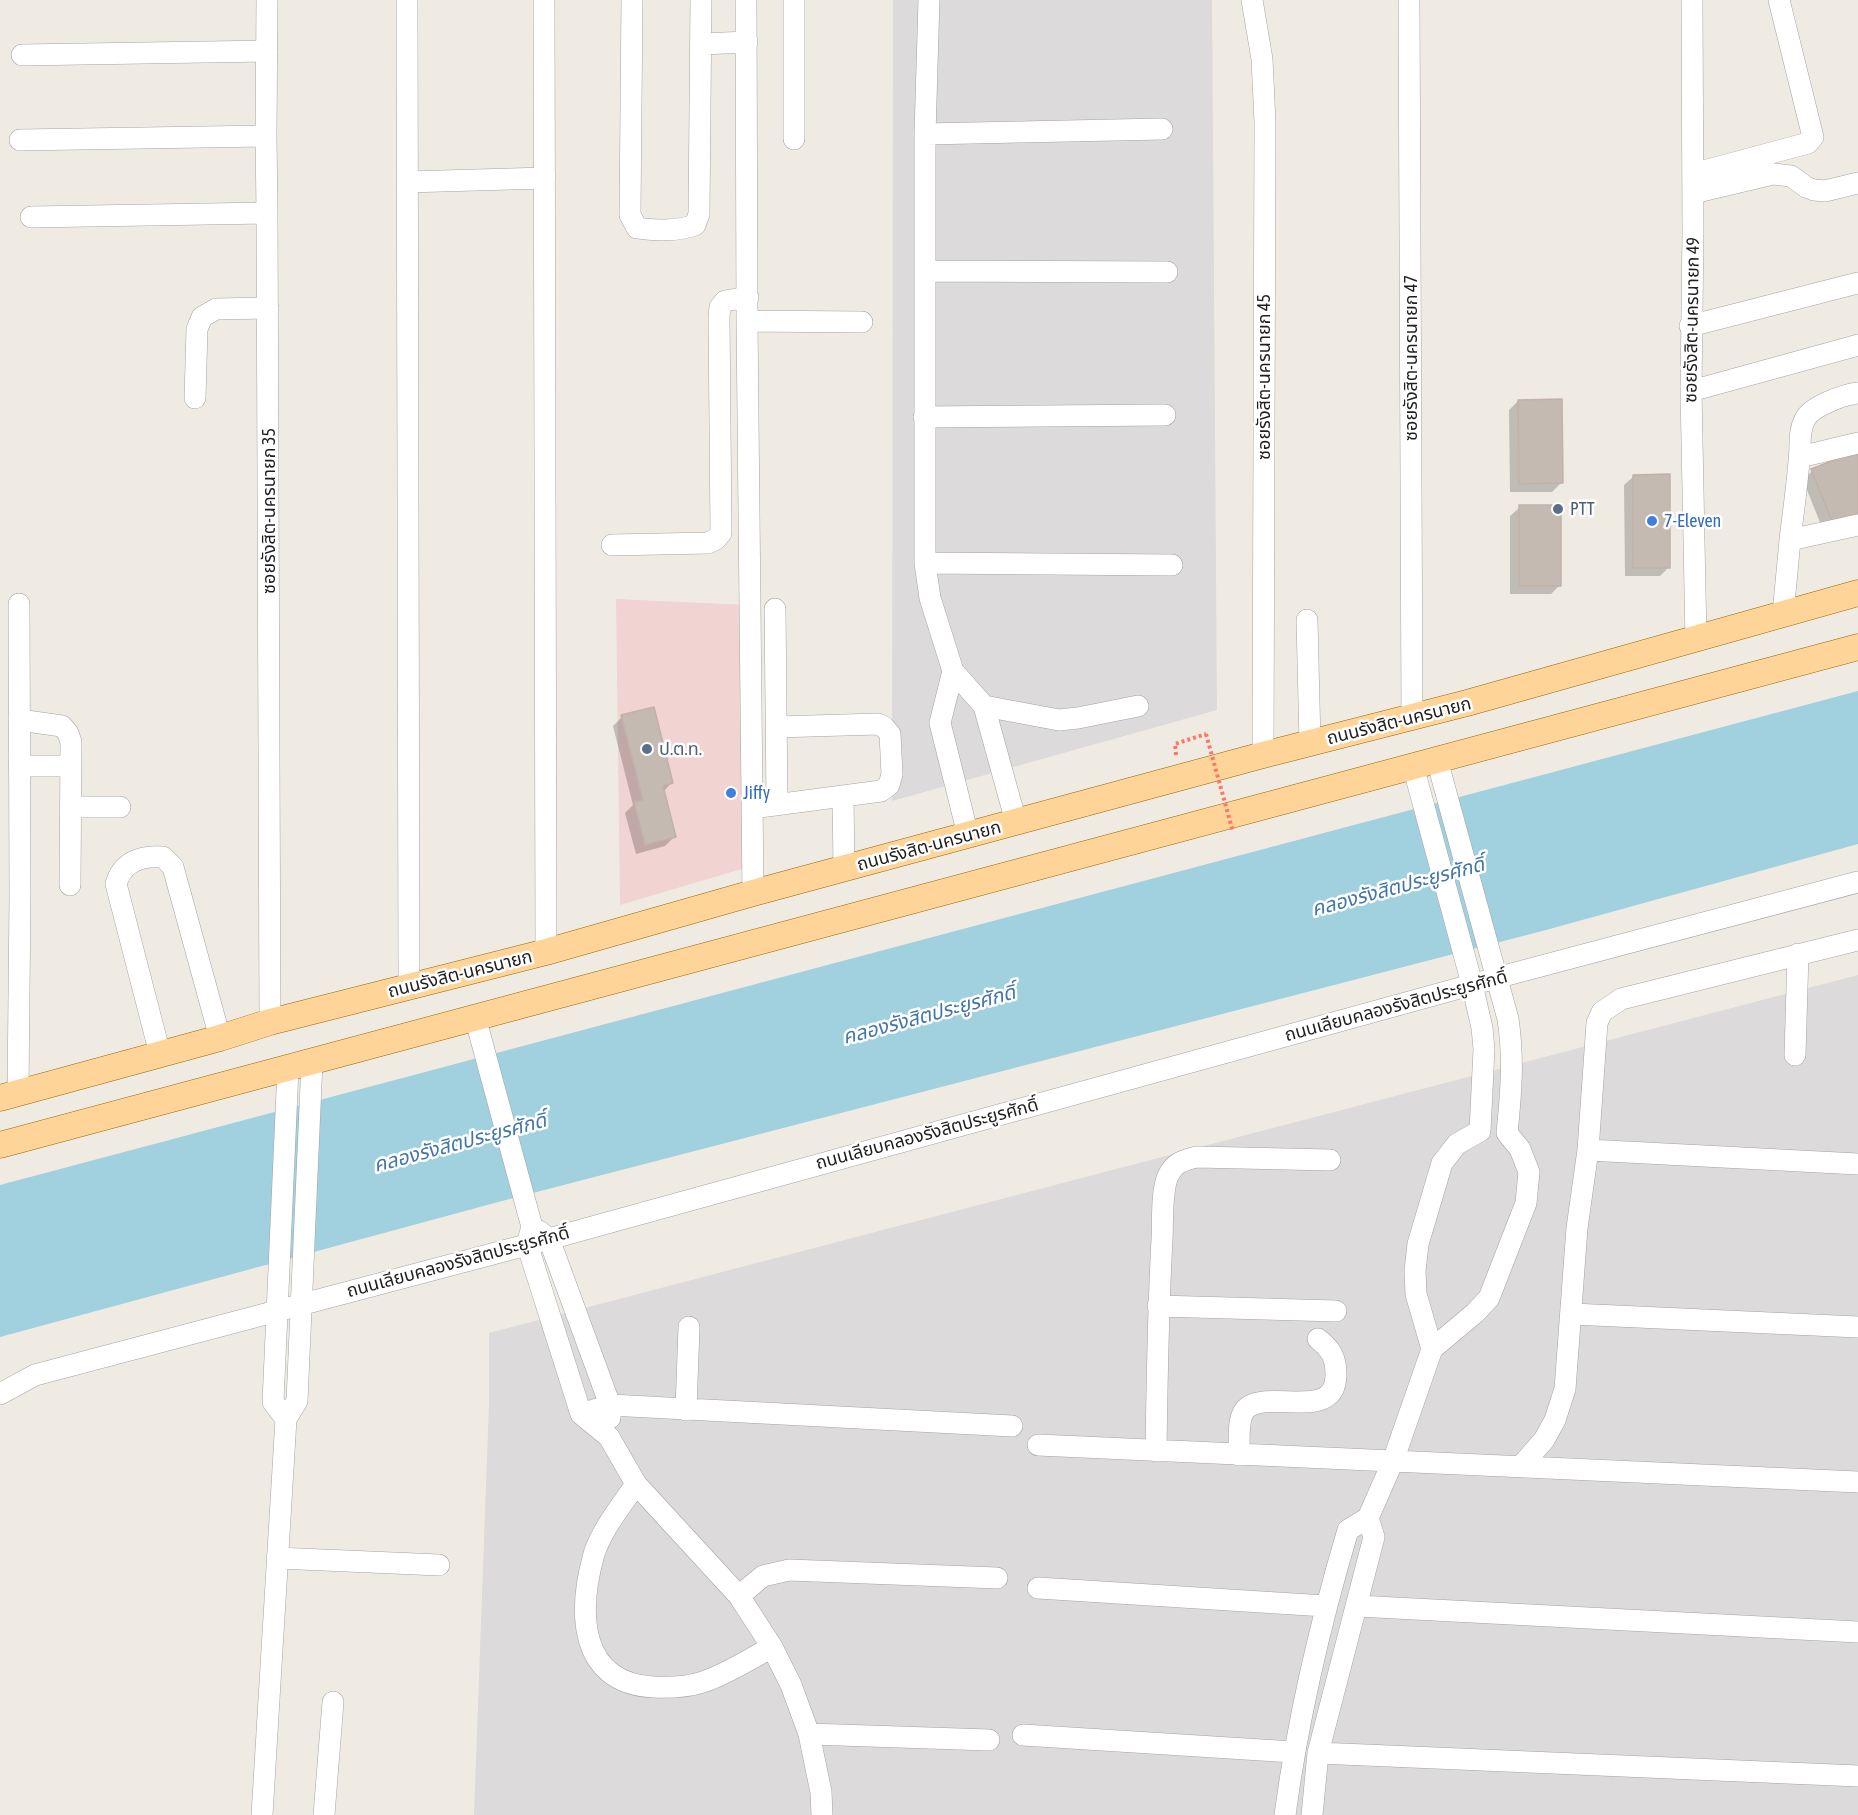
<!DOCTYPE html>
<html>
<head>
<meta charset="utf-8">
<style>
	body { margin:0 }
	canvas { display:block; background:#efebe3 }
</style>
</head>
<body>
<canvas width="1858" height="1815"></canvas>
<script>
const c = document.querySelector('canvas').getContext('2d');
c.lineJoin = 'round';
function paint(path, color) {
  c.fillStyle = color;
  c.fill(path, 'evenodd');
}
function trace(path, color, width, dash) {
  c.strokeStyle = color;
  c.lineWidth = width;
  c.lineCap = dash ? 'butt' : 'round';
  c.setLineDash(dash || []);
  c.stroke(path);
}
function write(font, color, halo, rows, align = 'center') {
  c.font = font + ' "Asap Condensed","Noto Sans Thai",sans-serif';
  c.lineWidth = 5;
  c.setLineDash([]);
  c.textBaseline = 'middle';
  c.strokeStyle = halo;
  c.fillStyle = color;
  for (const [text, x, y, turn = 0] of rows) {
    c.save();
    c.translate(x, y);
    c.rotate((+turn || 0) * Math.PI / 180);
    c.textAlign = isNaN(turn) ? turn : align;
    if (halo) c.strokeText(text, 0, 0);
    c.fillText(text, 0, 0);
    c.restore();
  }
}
const residential = new Path2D(`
	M893,0H1212L1217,710L892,801Z
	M1858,975V1815H474L489,1403V1333Z`);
const commercial = new Path2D(`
	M616,599L748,605L745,868L620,905Z`);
const water = new Path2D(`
	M1858,691V844L1546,930L502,1201L0,1337V1185Z`);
const shadow = new Path2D(`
	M1518,401L1561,483L1552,492H1510L1509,410Z
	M1812,471L1858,522L1825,535L1803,480Z
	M1634,476L1669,567L1660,576H1625L1624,485Z
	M1520,507L1560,585L1551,594H1510V516Z
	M622,717L672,782L663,792L674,837L665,846L636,854L625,813L633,805L613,726Z`);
const building = new Path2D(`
	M1562,399L1563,483L1519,484L1518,400Z
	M1858,451V518L1834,527L1811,469Z
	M1670,474V568H1633V475Z
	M1519,505H1561V586H1519Z
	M654,707L673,783L663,786L676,837L645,845L634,802L643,800L621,715Z`);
const path = new Path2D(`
	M1176,755L1175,744L1206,734`);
const minor = new Path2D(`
	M267,0L266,136L267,213L270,1022
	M407,0L409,987
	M544,0L546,952
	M632,0L630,215L637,228C655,231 678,231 695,225L699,214L701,0
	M746,0L747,321L753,893
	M929,0L925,134V563L930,598L953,671L984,706L1016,822
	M1252,0L1262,59L1265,122L1263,755
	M1409,0L1412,717
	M1692,0L1693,231L1691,391L1696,640
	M701,44L747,42
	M22,55L267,51
	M925,134L1162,129
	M794,139V0
	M20,140L266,136
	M1693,174L1808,143L1813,137L1779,0
	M407,182L545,178
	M1693,193L1773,174L1791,176L1806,187L1814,190L1825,191L1858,183
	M31,217L267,213
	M925,271L1167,272
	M747,321L862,322
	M1690,326L1858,283
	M1691,391L1858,345
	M195,398L197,329L202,317L216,309L268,308
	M924,417L1165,415
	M1800,457L1858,443
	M1790,540C1793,514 1797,487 1799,461C1801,447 1798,432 1805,419C1812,406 1843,395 1858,393
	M612,545L708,543L716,539L721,533L719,317L720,307L725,301L748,297
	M925,563L1172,565
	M775,609L777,805
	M1783,614L1790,540L1858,525
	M1307,620L1310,743
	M953,671L940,723L968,835
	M984,706L1059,720L1078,718L1138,706
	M19,720L62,726L68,733L71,742L70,885
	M19,766H71
	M1413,766L1472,984L1482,1028L1484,1049L1480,1131L1457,1144L1442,1163L1418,1244L1415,1271L1416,1294L1432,1349
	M843,796L844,869
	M72,807H120
	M752,808L881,791L889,785L892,774L890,734L884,727L878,724L777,727
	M475,1017L532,1227L527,1244L581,1414L609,1437L636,1484L739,1596L772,1647L791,1685L809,1734L821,1792L822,1815
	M160,1054L116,884C122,862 141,855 163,857L173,867L220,1038
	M1795,1055L1798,954
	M18,1093L20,896L19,604
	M1588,1150L1858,1164
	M539,1231L549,1239L610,1405V1418
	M1158,1306L1336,1311
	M1572,1314L1858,1327
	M0,1394L35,1375L549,1239L1496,978L1858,882
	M686,1410L689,1327
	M581,1414L610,1405L1012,1426
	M286,1419L273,1402L288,1069
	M1038,1445L1858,1482
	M1156,1451C1157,1381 1158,1310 1162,1240C1163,1222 1161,1192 1168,1176C1174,1163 1183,1160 1197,1157L1330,1160
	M1239,1455C1240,1441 1236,1415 1248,1407C1273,1390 1336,1422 1336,1374C1336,1358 1331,1349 1318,1339
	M1521,1466L1544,1440L1555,1420L1565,1389L1577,1228L1588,1150L1597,1023L1602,1012L1621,999L1858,940
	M636,1484C622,1505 602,1529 594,1554C578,1611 578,1683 653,1687C670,1688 687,1687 703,1682C727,1674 750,1659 772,1647
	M277,1558L439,1565
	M1038,1588L1325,1606
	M739,1596L763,1576L789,1570L997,1578
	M1357,1606L1858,1632
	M809,1734L989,1740
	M1023,1735L1293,1752
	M1318,1753L1858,1776
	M262,1815L286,1419L297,1401L312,1062
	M324,1815L333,1702
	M1285,1815C1298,1718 1320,1624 1348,1530L1368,1518L1393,1461L1432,1349L1475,1313L1489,1298L1526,1203L1529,1172L1520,1149L1507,1133C1511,1094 1514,1059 1508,1019L1437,760
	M1312,1815L1318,1753L1374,1537L1368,1518`);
const major = new Path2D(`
	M0,1098L220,1038L270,1022L546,952L753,893L1263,755L1467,703L1858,593
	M0,1145L1858,647`);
const pathBridge = new Path2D(`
	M1206,734L1233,832`);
const markers = [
	[1558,509,6,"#5c6f8a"],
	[1652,521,6,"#3f7fe0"],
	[647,749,6,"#5c6f8a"],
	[731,793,6,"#3f7fe0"]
];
const streetNames = [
	["ซอยรังสิต-นครนายก 49",1692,320,-89],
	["ซอยรังสิต-นครนายก 47",1411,358,-90],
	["ซอยรังสิต-นครนายก 45",1264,377,-90],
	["ซอยรังสิต-นครนายก 35",269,511,-90],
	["ถนนรังสิต-นครนายก",1399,721,-14],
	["ถนนรังสิต-นครนายก",929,846,-15],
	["ถนนรังสิต-นครนายก",460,974,-14],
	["ถนนเลียบคลองรังสิตประยูรศักดิ์",1396,1006,-15],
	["ถนนเลียบคลองรังสิตประยูรศักดิ์",927,1134,-15],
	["ถนนเลียบคลองรังสิตประยูรศักดิ์",458,1262,-15]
];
const serviceNames = [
	["PTT",1570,509],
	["ป.ต.ท.",659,749]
];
const shopNames = [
	["7-Eleven",1664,521],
	["Jiffy",743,793]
];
const waterNames = [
	["คลองรังสิตประยูรศักดิ์",1398,887,-15],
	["คลองรังสิตประยูรศักดิ์",929,1015,-15],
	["คลองรังสิตประยูรศักดิ์",460,1143,-15]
];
paint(residential, '#dcdada');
paint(commercial, '#f1d3d1');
paint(water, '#a1d0df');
paint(shadow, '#0003');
paint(building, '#c4bab2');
trace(building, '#c1b2a5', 1.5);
trace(minor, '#a4a4a4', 22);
trace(major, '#976700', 27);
trace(path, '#ff7664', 4, [3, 3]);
trace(minor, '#fff', 21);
trace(major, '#ffd498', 26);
trace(pathBridge, '#ff7664', 4, [3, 3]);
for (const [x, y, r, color] of markers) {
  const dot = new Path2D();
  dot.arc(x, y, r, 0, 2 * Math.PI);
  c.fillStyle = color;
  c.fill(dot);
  trace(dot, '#fff', 2);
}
write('18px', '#1d1d1d', '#fff', streetNames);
write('18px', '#4e5e75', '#fff', serviceNames, 'left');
write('18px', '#366cbe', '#fff', shopNames, 'left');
write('italic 20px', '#4275aa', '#fff', waterNames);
</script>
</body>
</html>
